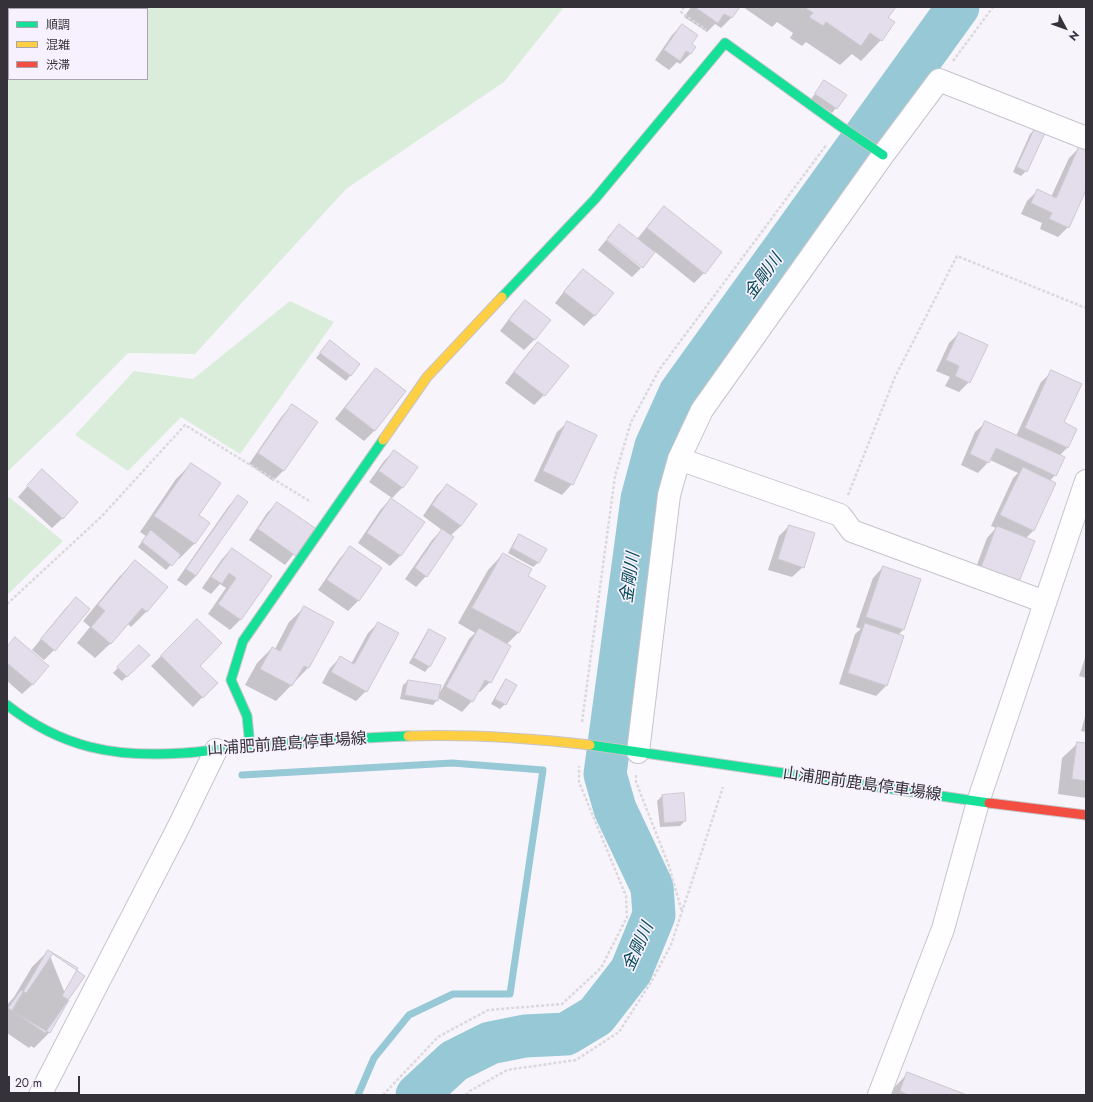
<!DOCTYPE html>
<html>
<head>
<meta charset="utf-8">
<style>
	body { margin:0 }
	#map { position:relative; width:1093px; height:1102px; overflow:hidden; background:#f8f4fc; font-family:Jost,"Noto Sans JP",sans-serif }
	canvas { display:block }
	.frame { position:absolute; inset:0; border:8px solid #353339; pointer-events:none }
	.legend { position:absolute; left:8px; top:8px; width:140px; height:72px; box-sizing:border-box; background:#f7f1ff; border:1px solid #a9a5b0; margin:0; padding:5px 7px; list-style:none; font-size:12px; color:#353339 }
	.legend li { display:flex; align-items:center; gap:8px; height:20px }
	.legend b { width:20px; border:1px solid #a9a5b0 }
	.north { position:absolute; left:1045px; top:8px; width:40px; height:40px; -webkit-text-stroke:3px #f7f1ff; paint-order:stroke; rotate:131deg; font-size:11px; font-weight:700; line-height:16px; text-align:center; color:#353339 }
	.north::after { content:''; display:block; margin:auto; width:14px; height:18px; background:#353339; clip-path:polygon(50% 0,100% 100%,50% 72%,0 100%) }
	.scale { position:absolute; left:8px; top:1076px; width:72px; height:18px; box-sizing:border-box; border:2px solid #353339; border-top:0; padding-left:5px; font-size:12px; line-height:14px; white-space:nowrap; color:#353339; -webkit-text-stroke:3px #f7f1ff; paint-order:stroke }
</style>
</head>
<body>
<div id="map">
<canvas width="1093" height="1102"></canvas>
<div class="frame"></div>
<ul class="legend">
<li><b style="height:5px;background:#16e098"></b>順調</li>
<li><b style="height:5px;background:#ffcf43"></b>混雑</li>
<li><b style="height:5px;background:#f24e42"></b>渋滞</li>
</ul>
<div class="north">N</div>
<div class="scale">20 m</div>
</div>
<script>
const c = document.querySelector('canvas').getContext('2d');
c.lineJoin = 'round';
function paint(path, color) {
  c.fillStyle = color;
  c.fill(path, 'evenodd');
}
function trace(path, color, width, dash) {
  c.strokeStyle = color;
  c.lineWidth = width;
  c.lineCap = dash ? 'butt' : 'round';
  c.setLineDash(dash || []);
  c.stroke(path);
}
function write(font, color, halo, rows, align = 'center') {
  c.font = font + ' Jost,"Noto Sans JP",sans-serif';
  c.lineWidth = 3.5;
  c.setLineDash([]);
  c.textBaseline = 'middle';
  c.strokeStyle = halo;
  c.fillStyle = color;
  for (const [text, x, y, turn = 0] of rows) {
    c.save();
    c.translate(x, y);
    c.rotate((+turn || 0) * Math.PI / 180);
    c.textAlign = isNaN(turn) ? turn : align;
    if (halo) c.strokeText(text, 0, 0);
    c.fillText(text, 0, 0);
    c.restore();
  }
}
const green = new Path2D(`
	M7,7H564L504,82L346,189L195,354L128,353L72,410L7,472ZM9,9H147V79H9Z
	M290,301L334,322L240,454L181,417L128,471L75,435L134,371L193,379Z
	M9,497L63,541L7,595V499Z`);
const shadow = new Path2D(`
	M691,7H739L731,18L721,28L715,24L707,32L684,17Z
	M743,7H895L887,18L881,40L861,61L852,54L840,65L806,42L802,46L790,38L793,33L777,22L772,27Z
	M682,25L691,44L695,47L690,54L680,64L677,62L669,70L655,60L672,35Z
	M825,81L836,108L832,113L811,99Z
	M1035,129L1026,171L1021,176L1013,172L1030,134Z
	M1079,148L1086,151V187L1068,227L1058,237L1040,229L1042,223L1021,214L1027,201L1037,191L1051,197L1069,158Z
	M664,207L704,273L694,283L654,251L642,266L607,238L619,225L637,239L654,218Z
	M606,240L641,268L632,277L598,250Z
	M583,270L612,293L594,316L584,326L555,303L573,280Z
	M525,301L550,320L534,340L524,350L500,331L515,311Z
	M959,333L969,382L959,392L945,386L950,377L936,371L949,343Z
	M538,343L544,395L534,405L505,383L528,353Z
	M325,347L359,364L346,381L316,358Z
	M376,369L404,391L374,431L364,441L335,419L366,380Z
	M1052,372L1067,448L1059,456L1055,475L1050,481L1033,531L1026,538L972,578L987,538L996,528L991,526L1013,478L1018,473L990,460L978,473L961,465L975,432L986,422L1016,436L1041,382Z
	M292,406L317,423L283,471L273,481L249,464L282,416Z
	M568,422L572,484L562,495L534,481L557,432Z
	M394,451L417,467L402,488L392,498L369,482L384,461Z
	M191,464L197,516L208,523L194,544L179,559L177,558L166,570L138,547L146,536L140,532L176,479Z
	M32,481L63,518L52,528L18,497Z
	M447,485L461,526L450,536L453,538L426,576L416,587L405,579L432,540L442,530L423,516L437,495Z
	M238,497L196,576L186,586L177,580L228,507Z
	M391,499L424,522L400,556L390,566L358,543L381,509Z
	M277,503L314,528L285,565L249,540L267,513Z
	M789,526L803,567L792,577L768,570L779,536Z
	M520,535L545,549L538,563L533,567L508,553L515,540Z
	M351,547L381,569L358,601L348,611L318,590L340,558Z
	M232,549L271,576L241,619L230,630L208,614L226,588L220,584L211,594L202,588L222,559Z
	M503,554L527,577L544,586L518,633L507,644L490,682L480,692H477L472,701L462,712L438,698L437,700L433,705L400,699L403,685L408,681L439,694L469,639L475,633L458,623L488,570Z
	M136,561L147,611L131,627L127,623L111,643L95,658L77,643L90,627L83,621L120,576Z
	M883,567L904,629L898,635L903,636L886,686L876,696L839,684L855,634L861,629L856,627L873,578Z
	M76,599L54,650L44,660L32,650L65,609Z
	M305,607L333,622L308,668L276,701L245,685L257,663L272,648L275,649L289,622Z
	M197,620L198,666L216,683L193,707L151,666Z
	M378,623L366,691L356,701L322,683L330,668L340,658L351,664L368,633Z
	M429,630L445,639L429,667L425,672L409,663L425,635Z
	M15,639L33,684L22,694L7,681V647Z
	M139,646L148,655L122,681L113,673Z
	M1086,655V678L1079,676Z
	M506,680L505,704L500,709L491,704L502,685Z
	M1086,713V732L1081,731Z
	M1078,743L1086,744V798L1058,794L1062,758Z
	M662,796L685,821L680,826L660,827L657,801Z
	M48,951L68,1001L49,1033L34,1048L31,1046L29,1048L7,1033V1005L14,997L32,967Z
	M908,1073L964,1095H887Z`);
const stream = new Path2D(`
	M242,775L452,763L543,770L510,994H453L409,1015L374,1058L358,1095`);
const river = new Path2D(`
	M417,1095L454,1061L490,1043L525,1036L566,1034L596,1016L631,971L654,915L652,887L615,809L605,774L642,499L656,446L680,393L958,7`);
const building = new Path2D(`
	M695,7H740L732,18L724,14L718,23Z
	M804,7H896L888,18L895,22L882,41L870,33L861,46L826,22L823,26L809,17L813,13Z
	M682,24L698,35L692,44L696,47L691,54L686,51L680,61L664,50Z
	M824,80L847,95L837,109L815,94Z
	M1035,128L1045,133L1027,172L1017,167Z
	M1079,147L1086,150V190L1069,228L1049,219L1052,213L1031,203L1037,189L1056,198Z
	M664,206L722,252L705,274L647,228Z
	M619,224L655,252L643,268L607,240Z
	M583,269L614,293L595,316L564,292Z
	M525,300L551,320L535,340L509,320Z
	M959,332L988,345L970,383L955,376L959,366L946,360Z
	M330,340L360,364L351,376L320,353Z
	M538,342L569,366L545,396L514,372Z
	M376,368L406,391L375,431L345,408Z
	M1051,370L1082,384L1064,422L1077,429L1068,448L1025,428Z
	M292,404L318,422L284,471L258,453Z
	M567,421L597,435L573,485L543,471Z
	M985,421L1065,457L1056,476L996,448L989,463L970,454Z
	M394,450L418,467L403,488L379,471Z
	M191,463L221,483L199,515L210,523L195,544L154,516Z
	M1023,467L1056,483L1034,531L1000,515Z
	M42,469L78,502L63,519L27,486Z
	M447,484L477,504L461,526L432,505Z
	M238,495L248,502L196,576L186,569Z
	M391,498L425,522L401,556L367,533Z
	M277,502L315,528L296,556L258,529Z
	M789,525L815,533L804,568L778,559Z
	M997,526L1035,541L1019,582L981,568Z
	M442,529L454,537L427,577L415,568Z
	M151,530L181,555L172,566L142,542Z
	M519,534L547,549L539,563L512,548Z
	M350,546L382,568L359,601L327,580Z
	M232,548L272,576L241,620L218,604L236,578L229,573L222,584L211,577Z
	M503,553L532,569L528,576L546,586L519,633L472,608Z
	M135,560L168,587L147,612L142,608L111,644L91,627L105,611L98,605Z
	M883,566L921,579L904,630L866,617Z
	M76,597L90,609L55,651L41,639Z
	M304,606L334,622L309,668L304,666L292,686L260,669L272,647L280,651Z
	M197,619L222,643L200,666L218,683L203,698L161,656Z
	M378,622L399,633L367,692L331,672L340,656L354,664Z
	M865,623L904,636L887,686L848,673Z
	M479,628L511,646L491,683L485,680L473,702L446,687Z
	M429,629L446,638L430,667L414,658Z
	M15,637L49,666L33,685L7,663V647Z
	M139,645L150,655L127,677L117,667Z
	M506,679L517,685L506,705L495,699Z
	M408,680L441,685L438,701L405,695Z
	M1077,742L1086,743V781L1072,779Z
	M684,793L686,821L664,823L662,795Z
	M48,950L78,968L62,996L69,1000L50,1033L12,1011Z
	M53,954L85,976L45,1033L8,1008L21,990L26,993Z
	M907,1072L967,1095H908L900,1091Z`);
const path = new Path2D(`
	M684,7L681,12L706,30
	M953,61L993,7
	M848,495L895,377L957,256L1086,308
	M7,604L102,516L185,425L311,502
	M582,722L615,476L631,422L659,370L827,144
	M636,775V782L669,866L682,912
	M383,1095L438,1037L488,1010L562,1004L601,968L627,917L626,896L579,782V766
	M466,1095L470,1091L507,1070L576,1060L619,1032L651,982L671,945L723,787`);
const street = new Path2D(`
	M679,459L840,515L852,531L1045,602
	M638,752L669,495L679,459L702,410L883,155L939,80L1086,138
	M40,1095L177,830L216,750
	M879,1095L943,929L978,802L1086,481`);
const fast = new Path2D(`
	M502,297L595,199L725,43L840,126L883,155
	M7,705C62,748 115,758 184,753C204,752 224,748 244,747C299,742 353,738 408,736
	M590,745L989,803
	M250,746L247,716L231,680L243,641L383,440`);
const slow = new Path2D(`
	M383,440L427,377L502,297
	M408,736C469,734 529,738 590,745`);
const jam = new Path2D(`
	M989,803L1086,815`);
const streetNames = [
	["山浦肥前鹿島停車場線",287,745,-4],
	["山浦肥前鹿島停車場線",862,785,8]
];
const waterNames = [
	["金剛川",764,277,-54],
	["金剛川",631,578,-82],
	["金剛川",639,947,-66]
];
paint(green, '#d9edda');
paint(shadow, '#0003');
trace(stream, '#96c8d5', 7);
trace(river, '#96c8d5', 43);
paint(building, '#e4deec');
trace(building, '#cbc9cf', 1);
trace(street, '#c6c4ca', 24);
trace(fast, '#c6c4ca', 11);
trace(slow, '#c6c4ca', 11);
trace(jam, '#c6c4ca', 11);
trace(path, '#dad9dc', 2.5, [3, 2]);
trace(street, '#fefdff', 22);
trace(fast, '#16e098', 9);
trace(slow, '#ffcf43', 9);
trace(jam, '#f24e42', 9);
write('16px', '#353339', '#f7f1ff', streetNames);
write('italic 17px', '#054a55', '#f7f1ff', waterNames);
</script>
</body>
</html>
